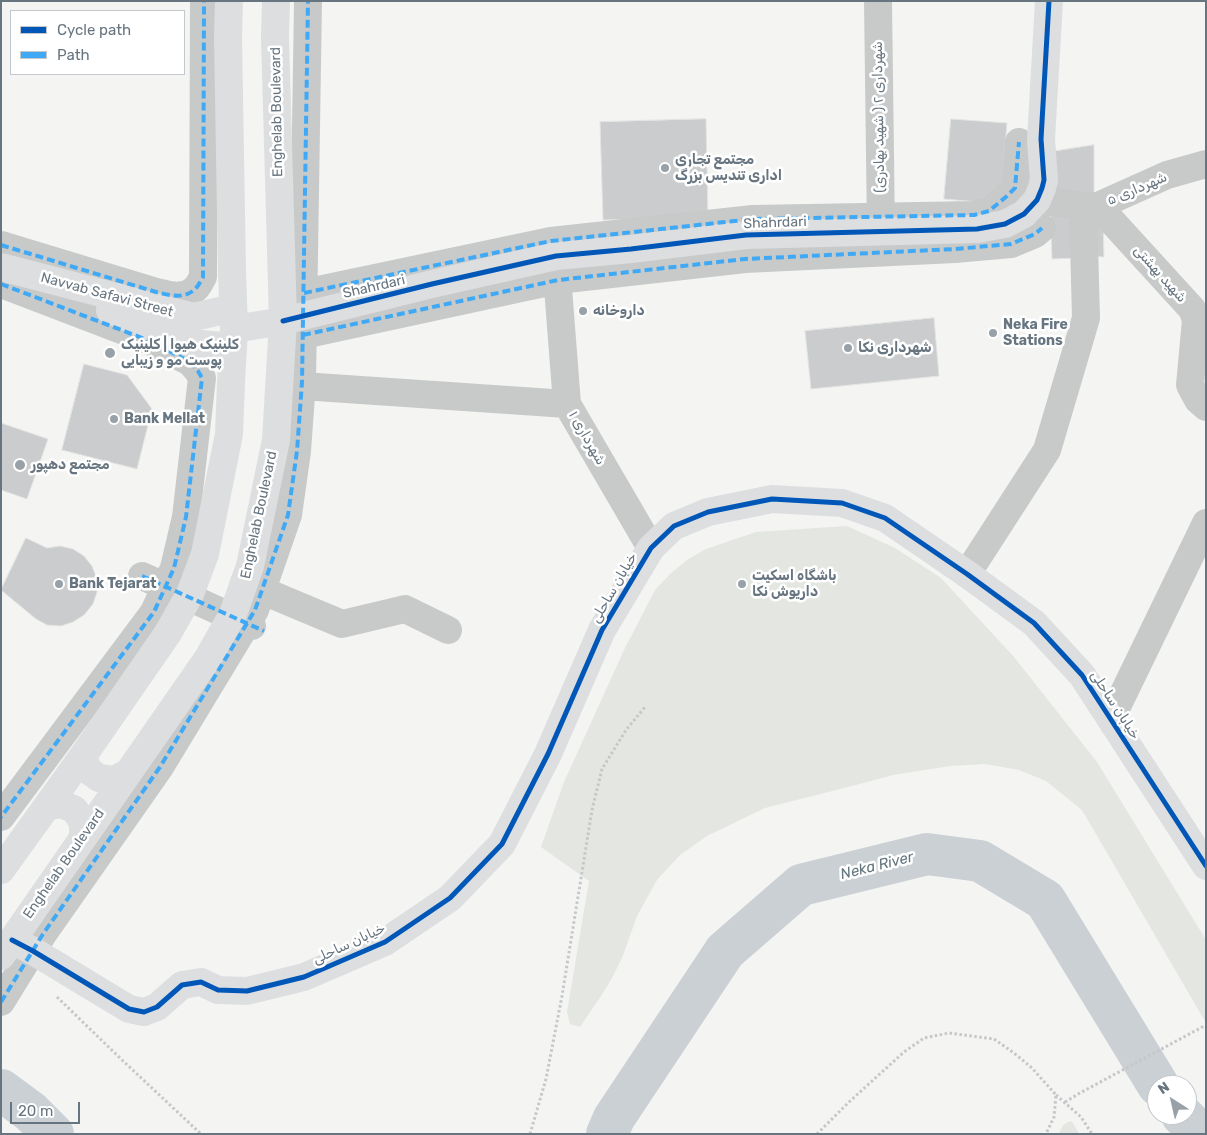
<!DOCTYPE html>
<html>
<head>
<meta charset="utf-8">
<style>
	body { margin:0 }
	#map { position:relative; width:1207px; height:1135px; overflow:hidden; background:#f4f4f3; font-family:Rubik,sans-serif }
	canvas { display:block }
	.frame { position:absolute; inset:0; border:2px solid #677580; pointer-events:none }
	.legend { position:absolute; left:10px; top:10px; width:175px; height:65px; box-sizing:border-box; background:#fff; border:1px solid #c2c8cc; margin:0; padding:6px 9px; list-style:none; font-size:15px; color:#677580 }
	.legend li { display:flex; align-items:center; gap:10px; height:25px }
	.legend b { width:25px; border:1px solid #c2c8cc }
	.north { position:absolute; left:1147px; top:1075px; width:50px; height:50px; box-sizing:border-box; background:#fff; border:1px solid #c2c8cc; border-radius:50%; rotate:325deg; font-size:14px; font-weight:700; line-height:20px; text-align:center; color:#677580 }
	.north::after { content:''; display:block; margin:auto; width:18px; height:22px; background:#98a1a8; clip-path:polygon(50% 0,100% 100%,50% 72%,0 100%) }
	.scale { position:absolute; left:10px; top:1102px; width:70px; height:22px; box-sizing:border-box; border:2px solid #677580; border-top:0; padding-left:6px; font-size:15px; line-height:18px; white-space:nowrap; color:#677580; -webkit-text-stroke:4px #fff; paint-order:stroke }
</style>
</head>
<body>
<div id="map">
<canvas width="1207" height="1135"></canvas>
<div class="frame"></div>
<ul class="legend">
<li><b style="height:6px;background:#0057b8"></b>Cycle path</li>
<li><b style="height:6px;background:#3fa9f5"></b>Path</li>
</ul>
<div class="north">N</div>
<div class="scale">20 m</div>
</div>
<script>
const c = document.querySelector('canvas').getContext('2d');
c.lineJoin = 'round';
function paint(path, color) {
  c.fillStyle = color;
  c.fill(path, 'evenodd');
}
function trace(path, color, width, dash) {
  c.strokeStyle = color;
  c.lineWidth = width;
  c.lineCap = dash ? 'butt' : 'round';
  c.setLineDash(dash || []);
  c.stroke(path);
}
function write(font, color, halo, rows, align = 'center') {
  c.font = font + ' Rubik,Cairo,sans-serif';
  c.lineWidth = 5;
  c.setLineDash([]);
  c.textBaseline = 'middle';
  c.strokeStyle = halo;
  c.fillStyle = color;
  for (const [text, x, y, turn = 0] of rows) {
    c.save();
    c.translate(x, y);
    c.rotate((+turn || 0) * Math.PI / 180);
    c.textAlign = isNaN(turn) ? turn : align;
    if (halo) c.strokeText(text, 0, 0);
    c.fillText(text, 0, 0);
    c.restore();
  }
}
const green = new Path2D(`
	M847,526L895,548L941,578L1014,657L1097,762L1206,940V1023L1082,810L1046,781L1019,770L985,764L950,766L893,775L852,786L765,808L707,836L680,855L657,880L637,916L622,958L612,978L601,996L580,1027L570,1024L567,1012L589,881L541,847L564,782L624,650L655,590L670,574L687,560L706,549L756,532Z
	M1070,1121L1073,1123L1079,1134H1059L1063,1125Z`);
const river = new Path2D(`
	M1,1090L31,1112L53,1134
	M1182,1115L1201,1134
	M607,1134L614,1118L725,951L801,885L927,854L980,861L1045,900L1158,1085`);
const building = new Path2D(`
	M706,119L708,218L603,220L600,122Z
	M951,119L1007,123L1002,184L978,202L944,199Z
	M1094,145V196L1052,198L1050,152Z
	M1078,210V258L1052,259L1050,211Z
	M1103,221L1104,257L1089,256L1088,222Z
	M934,318L939,376L811,389L805,331Z
	M84,364L127,375L152,409L137,469L62,450Z
	M1,423L48,439L27,499L1,490Z
	M26,538L47,548L60,546L73,549L84,556L92,566L97,579V592L93,604L84,615L73,622L61,626L47,625L36,619L1,590Z`);
const path = new Path2D(`
	M57,997L121,1059L201,1134
	M1056,1095L1081,1117L1092,1134
	M1065,1102L1080,1093L1206,1025
	M530,1134L546,1079L562,996L592,810L602,769L626,730L645,707
	M817,1134L849,1102L904,1052L924,1038L949,1033L994,1039L1014,1053L1032,1068L1056,1095L1054,1117L1046,1134`);
const street = new Path2D(`
	M878,1L881,232
	M1037,200L1083,206H1098L1167,175L1206,164
	M1098,206L1192,309L1196,320L1190,385L1198,400L1206,407
	M1,245L156,292C169,295 185,300 196,288C199,285 201,280 203,277L204,1
	M556,262L567,404L651,548
	M1,284L150,341L190,362L198,371L202,378L186,517L174,568L154,612L1,817
	M304,293L551,241L753,219L974,215L989,211L1007,196L1015,188L1019,142
	M303,335L558,280L745,259L955,249L1011,244L1035,234L1042,228
	M302,386L567,404
	M967,574L1047,450L1086,318L1083,206
	M142,576L252,626
	M244,583L342,624L405,609L448,630
	M1111,719L1206,523
	M1,1002L43,934L160,767L255,610L288,515L297,451L302,382L308,1`);
const secondary = new Path2D(`
	M1,267L194,317L233,308
	M110,310L190,343L233,347
	M283,321L432,284L556,256L631,249L746,235L977,229L1005,224L1024,214L1037,200L1042,188L1044,180L1041,139L1049,1
	M12,940L33,951L129,1009L144,1012L157,1007L182,985L201,982L218,990L247,991L304,977L385,942L450,898L502,844L548,754L602,630L651,548L674,526L708,512L772,499L842,503L885,518L967,574L1034,623L1082,675L1206,866`);
const primary = new Path2D(`
	M234,329L283,321
	M83,756L88,770L99,778L114,780L127,773
	M47,806L62,804L75,810L83,823V837
	M1,870L83,756L168,633L190,594L205,554L229,434L231,383L234,329L232,271L228,37L229,1
	M1,956L208,658L233,614L250,566L276,440L283,321L275,37L276,1`);
const quiet = new Path2D(`
	M1,245L156,292C169,295 185,300 196,288C199,285 201,280 203,277L204,1
	M1,284L150,341L190,362L198,371L202,378L186,517L174,568L154,612L1,817
	M304,293L551,241L753,219L974,215L989,211L1007,196L1015,188L1019,142
	M303,335L558,280L745,259L955,249L1011,244L1035,234L1042,228
	M142,576L264,631
	M1,1002L43,934L160,767L255,610L288,515L297,451L302,382L308,1`);
const cycleway = new Path2D(`
	M283,321L432,284L556,256L631,249L746,235L977,229L1005,224L1024,214L1037,200L1042,188L1044,180L1041,139L1049,1
	M12,940L33,951L129,1009L144,1012L157,1007L182,985L201,982L218,990L247,991L304,977L385,942L450,898L502,844L548,754L602,630L651,548L674,526L708,512L772,499L842,503L885,518L967,574L1034,623L1082,675L1206,866`);
const markers = [
	[665,168,5,"#98a1a8"],
	[583,311,5,"#98a1a8"],
	[993,333,5,"#98a1a8"],
	[848,348,5,"#98a1a8"],
	[110,353,6,"#98a1a8"],
	[114,419,5,"#98a1a8"],
	[20,465,6,"#98a1a8"],
	[59,584,5,"#98a1a8"],
	[742,584,5,"#98a1a8"]
];
const streetNames = [
	["Enghelab Boulevard",277,112,-91],
	["شهرداری ۲ ( شهید بهادری)",879,117,-91],
	["شهرداری ۵",1137,189,-23],
	["Shahrdari",775,223,-2],
	["شهید بهشتی",1160,274,48],
	["Shahrdari",374,287,-13],
	["Navvab Safavi Street",107,295,15],
	["شهرداری ۱",587,438,60],
	["Enghelab Boulevard",259,515,-78],
	["خیابان ساحلی",614,588,-60],
	["خیابان ساحلی",1115,705,57],
	["Enghelab Boulevard",64,864,-55],
	["خیابان ساحلی",349,944,-25]
];
const poiNames = [
	["مجتمع تجاری",675,160],
	["اداری تندیس بزرگ",675,176],
	["داروخانه",593,311],
	["Neka Fire",1003,325],
	["Stations",1003,341],
	["کلینیک هیوا | کلینیک",121,345],
	["پوست مو و زیبایی",121,361],
	["شهرداری نکا",858,348],
	["Bank Mellat",124,419],
	["مجتمع دهپور",31,465],
	["باشگاه اسکیت",752,576],
	["داریوش نکا",752,592],
	["Bank Tejarat",69,584]
];
const waterNames = [
	["Neka River",877,866,-14]
];
paint(green, '#e4e6e1');
trace(river, '#cad0d4', 42);
paint(building, '#cbcccd');
trace(building, '#e3e3e2', 1);
trace(path, '#c6c7c8', 3, [2.5, 2.5]);
trace(street, '#c8caca', 28);
trace(secondary, '#dddedf', 28);
trace(primary, '#dddedf', 28);
trace(quiet, '#3fa9f5', 4, [8, 4]);
trace(cycleway, '#0057b8', 5);
for (const [x, y, r, color] of markers) {
  const dot = new Path2D();
  dot.arc(x, y, r, 0, 2 * Math.PI);
  c.fillStyle = color;
  c.fill(dot);
  trace(dot, '#fff', 2);
}
write('14px', '#677580', '#fff', streetNames);
write('bold 14px', '#677580', '#fff', poiNames, 'left');
write('italic 15px', '#63767d', '#fff', waterNames);
</script>
</body>
</html>
